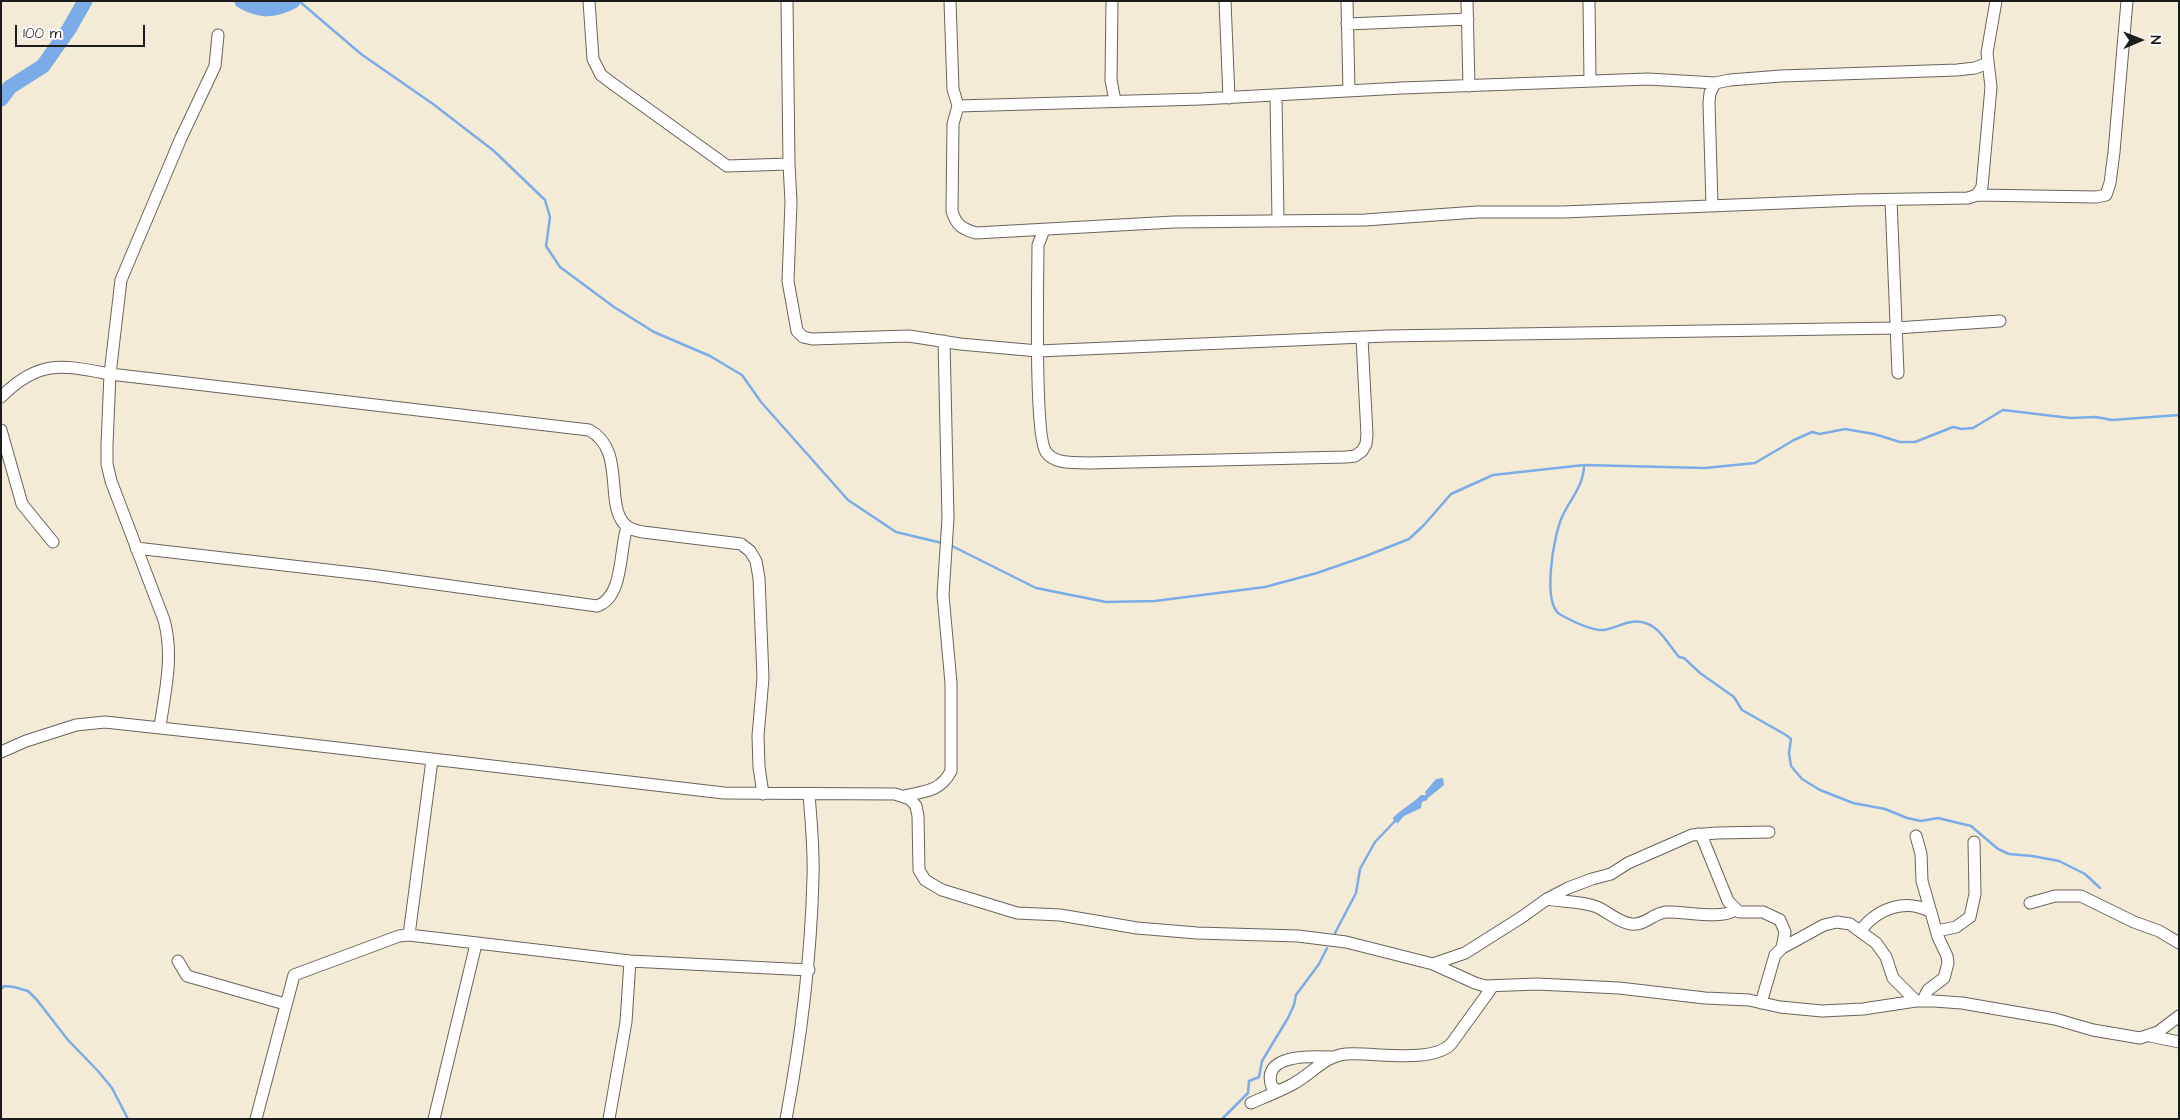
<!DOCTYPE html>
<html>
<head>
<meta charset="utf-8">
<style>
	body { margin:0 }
	#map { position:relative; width:2180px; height:1120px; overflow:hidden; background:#f4ebd6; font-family:"Architects Daughter",sans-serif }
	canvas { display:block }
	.frame { position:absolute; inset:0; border:2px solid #1c1c1c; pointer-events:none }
	.north { position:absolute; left:2115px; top:15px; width:50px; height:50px; -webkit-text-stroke:4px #fff; paint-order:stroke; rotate:89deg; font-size:14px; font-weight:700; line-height:20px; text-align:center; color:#1c1c1c }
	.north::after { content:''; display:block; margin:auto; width:18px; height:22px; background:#1c1c1c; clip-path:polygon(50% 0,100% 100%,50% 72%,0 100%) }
	.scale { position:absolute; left:15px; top:25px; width:130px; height:22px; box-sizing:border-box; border:2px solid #1c1c1c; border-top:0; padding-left:6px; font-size:15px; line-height:18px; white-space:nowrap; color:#1c1c1c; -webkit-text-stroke:4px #fff; paint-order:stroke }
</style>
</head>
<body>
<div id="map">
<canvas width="2180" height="1120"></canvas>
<div class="frame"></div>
<div class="north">N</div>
<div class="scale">100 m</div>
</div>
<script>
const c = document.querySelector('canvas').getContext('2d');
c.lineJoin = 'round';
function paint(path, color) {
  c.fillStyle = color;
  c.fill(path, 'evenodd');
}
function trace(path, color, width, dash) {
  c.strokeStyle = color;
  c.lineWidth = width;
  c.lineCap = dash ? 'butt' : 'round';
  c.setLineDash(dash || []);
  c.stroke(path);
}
const water = new Path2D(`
	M1443,778L1444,785L1428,798L1427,800L1422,802L1421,808L1404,816L1398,823L1394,822L1393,818C1400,810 1412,804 1421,795H1426L1425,792L1436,779Z`);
const stream = new Path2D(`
	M299,1L361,54L433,104L494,151L545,200L550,217L546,246L560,267L614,307L654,332L710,356L742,375L761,402L848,500L896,532L942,543
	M1584,465C1584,486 1570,499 1562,517C1554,534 1541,605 1561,615C1572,621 1591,631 1604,630C1620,627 1632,617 1648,624C1661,629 1670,647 1679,657L1684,658L1700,673L1734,697L1742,710L1786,735L1791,739L1789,753L1791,766L1802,779L1820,790L1853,803L1885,809L1907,818L1921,821L1938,818L1971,826L1998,849L2009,854L2032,856L2059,861L2085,874L2100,888
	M950,545L1036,588L1106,602L1155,601L1265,587L1317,573L1366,556L1409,539L1424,525L1451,494L1493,475L1584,465L1705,468L1755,463L1794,440L1812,432L1820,434L1845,429L1874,434L1900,442H1915L1953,427L1962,429L1973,428L2003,410L2070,418L2096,417L2112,420L2179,415
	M1335,933L1356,893L1360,869L1375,842L1395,821
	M1,989L4,986L14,987L28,991L37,1000L68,1040L98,1071L112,1088L128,1119
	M1222,1119L1248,1093L1249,1081L1259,1077L1262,1061L1288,1018L1294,1005L1296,995L1319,964L1327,948`);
const river = new Path2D(`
	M242,1C261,12 274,11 293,1
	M1,99L10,87L43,66L69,29L85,1`);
const minor = new Path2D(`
	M589,1L593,59L601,75L613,84L727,166L789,164
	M787,1L789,164L791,202L788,281L797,331L803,337L812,339L909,336L960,344L1038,351L1387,336L1896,328L2000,321
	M950,1L953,89L958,106L953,124L952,211C956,225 962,229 976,233L1174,222L1365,220L1477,212H1563L1856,200L1968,198L1977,195L1982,187L1991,87L1987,53L1996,1
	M1112,1L1111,80L1115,101
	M1225,1L1229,98
	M1347,1L1349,91
	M1467,1L1469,86
	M1589,1L1590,81
	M1347,24L1468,19
	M1276,96L1278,220
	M958,106L1201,99L1402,88L1648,79L1715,83
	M1977,195L2096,197L2106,195L2110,183L2114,152L2127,1
	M1891,200L1898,373
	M1712,205L1709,103L1710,93L1715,83L1730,80L1781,76L1957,70L1975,68L1988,63
	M1044,230L1038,245C1038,276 1034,436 1046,452C1055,465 1075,462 1089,463L1346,457L1355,456L1362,451L1366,444L1367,435L1362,338
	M1,397C39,359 62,365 110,374L589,430C628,450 602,509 628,527C632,530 638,531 643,532L741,544L750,551L756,561L759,578L763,678L758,736L759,767L763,794
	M1,430L22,504L53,542
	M136,548L371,575L597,606C624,597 619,551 627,527
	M160,727C165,691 174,656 164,620L111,481L107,464V445L110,374L121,280L181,138L215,66L218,35
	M1,752L26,741L76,725L105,722L243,737L724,793L895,794L910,799L916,806L918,816L919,870L925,880L942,890L1017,913L1060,915L1137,928L1197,933L1298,936L1346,942L1433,964L1475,983L1485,986L1537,984L1619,988L1705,998L1749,1000L1780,1007L1822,1011L1863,1009L1916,1001H1934L1962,1003L2055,1019L2093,1030L2140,1038L2158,1032L2179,1016
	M904,796C925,791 940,792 951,771V683L943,595L948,518L944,341
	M1698,834L1702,837L1728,901L1739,912H1763L1780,920L1785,932L1782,948
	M1916,836L1921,854L1922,881L1938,937L1947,956L1948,963L1944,978L1928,990L1923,1000
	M1547,899C1562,902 1582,901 1597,907C1608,912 1618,922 1631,924C1645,926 1653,913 1666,912C1684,911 1721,920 1735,910
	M2030,903L2055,896H2081L2134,922L2159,931L2179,943
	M1861,930C1878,908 1906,898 1931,912
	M1937,931L1956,927L1970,917L1975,894L1974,842
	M409,935L432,760
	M178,961L187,976L285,1004
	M1433,964L1465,953L1522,917L1547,899L1568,888L1592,879L1611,874L1628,863L1692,835L1717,833L1769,832
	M1761,1003L1775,955L1782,948L1824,925L1837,922L1850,924L1876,943L1886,957L1893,978L1916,1001
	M2150,1036L2179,1042
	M1279,1091L1272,1087C1260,1054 1311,1056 1331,1057
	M1251,1103C1265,1097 1280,1091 1293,1084C1312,1074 1324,1056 1346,1054C1374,1052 1431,1064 1451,1044L1493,986
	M256,1119L294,975L399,936L409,935L630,961L809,970
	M434,1119L476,944
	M609,1119L626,1022L630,961
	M786,1119C801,1039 811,959 813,877C814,849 811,821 809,794`);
paint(water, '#7cace7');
trace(stream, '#7cace7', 2.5);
trace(river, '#7cace7', 15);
trace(minor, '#68645d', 13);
trace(minor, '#fff', 11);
</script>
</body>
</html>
